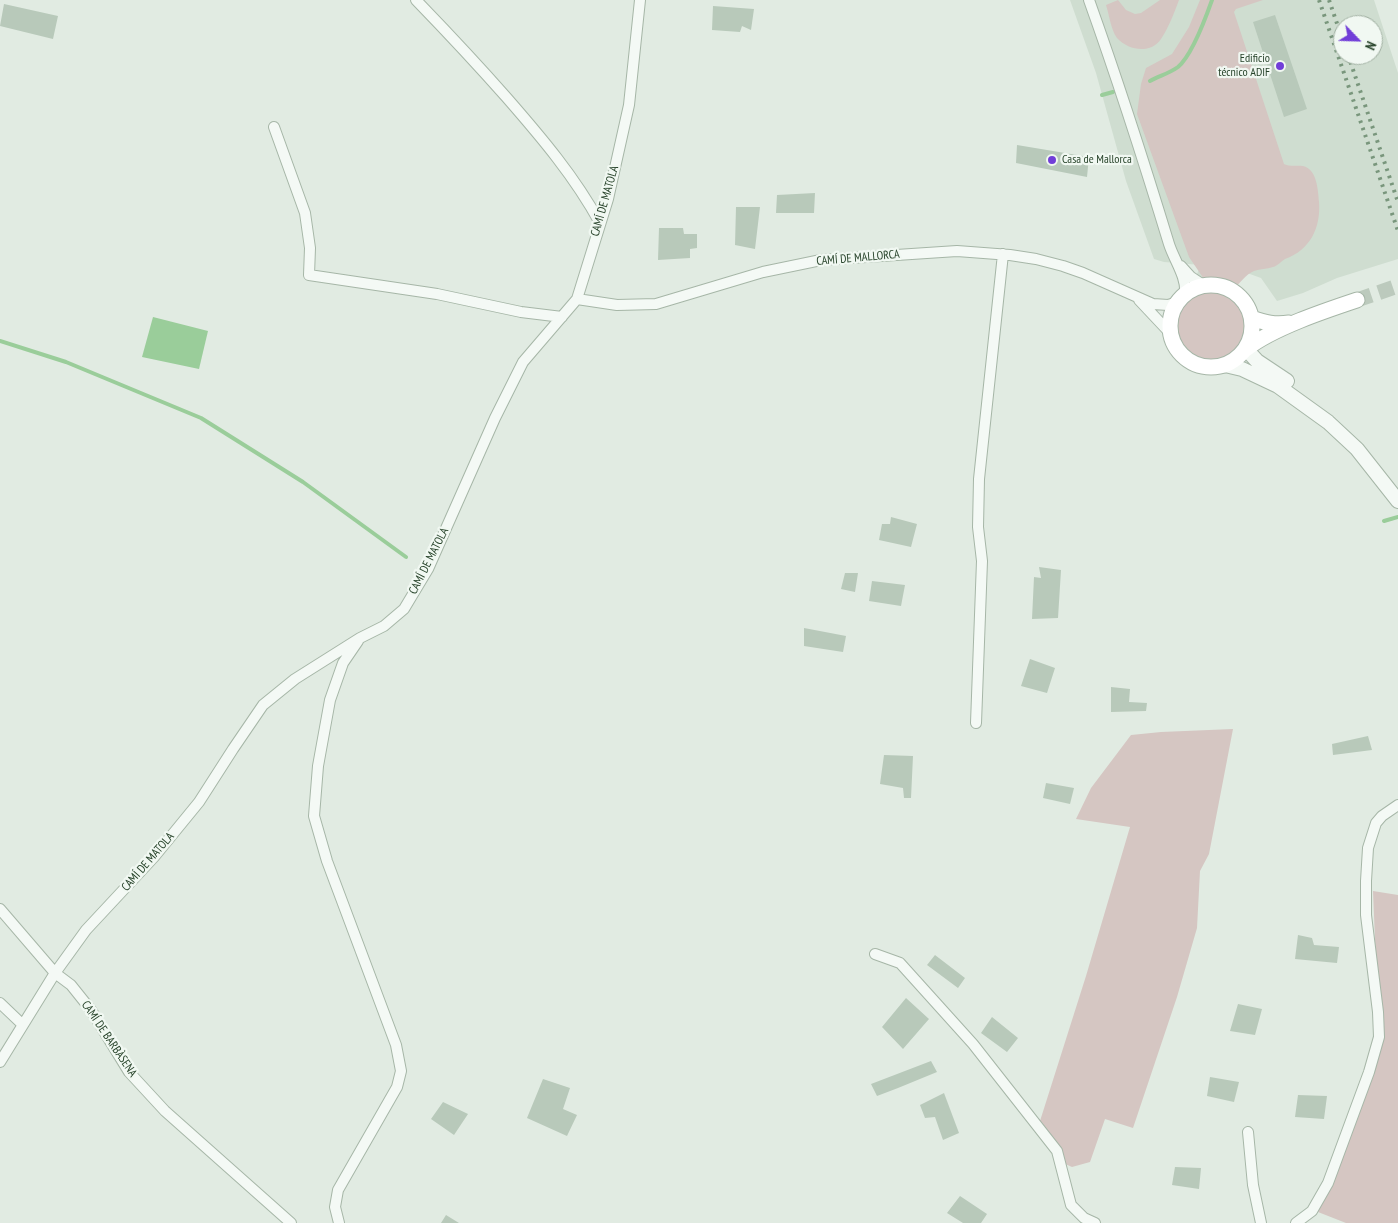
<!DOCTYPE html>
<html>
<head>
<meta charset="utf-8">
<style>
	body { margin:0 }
	#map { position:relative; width:1398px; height:1223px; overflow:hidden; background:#e1ebe2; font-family:"PT Sans Narrow",sans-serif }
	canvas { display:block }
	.north { position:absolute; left:1333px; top:15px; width:50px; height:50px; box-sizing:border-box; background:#f1f8f2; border:1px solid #a1b0a2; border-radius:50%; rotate:114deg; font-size:14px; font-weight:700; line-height:20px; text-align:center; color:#28442b }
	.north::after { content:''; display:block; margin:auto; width:18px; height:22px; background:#713ed8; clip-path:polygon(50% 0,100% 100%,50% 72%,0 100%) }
</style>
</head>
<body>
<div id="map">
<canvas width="1398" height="1223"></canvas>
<div class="north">N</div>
</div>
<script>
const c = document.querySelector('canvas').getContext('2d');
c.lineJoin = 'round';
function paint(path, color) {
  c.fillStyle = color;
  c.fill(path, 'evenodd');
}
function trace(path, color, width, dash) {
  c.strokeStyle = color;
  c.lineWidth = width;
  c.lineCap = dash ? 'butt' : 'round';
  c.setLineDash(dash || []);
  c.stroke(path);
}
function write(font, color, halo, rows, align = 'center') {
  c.font = font + ' "PT Sans Narrow",sans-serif';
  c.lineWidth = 4.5;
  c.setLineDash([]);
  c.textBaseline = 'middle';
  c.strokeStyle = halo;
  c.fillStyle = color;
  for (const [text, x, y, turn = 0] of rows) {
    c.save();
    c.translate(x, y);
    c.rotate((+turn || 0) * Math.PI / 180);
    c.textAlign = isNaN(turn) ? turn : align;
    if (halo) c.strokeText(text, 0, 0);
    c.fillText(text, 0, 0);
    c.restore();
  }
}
const built = new Path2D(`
	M1070,0H1374L1398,73V259L1337,278L1303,293L1277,301L1261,278L1236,269L1193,283L1201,265L1164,262L1154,259L1126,181L1096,73ZM1343,25H1373V55H1343Z`);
const green = new Path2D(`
	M1118,0L1126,10L1135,14L1141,13L1160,0H1179C1174,13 1169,27 1161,39C1151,54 1129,51 1117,38C1111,30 1109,14 1106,5Z
	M1200,0H1263L1236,9L1234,12L1284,164C1291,167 1296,165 1303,166C1317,169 1318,190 1319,202C1321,228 1310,250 1285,259C1281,261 1278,266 1273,267C1267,269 1260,269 1254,271C1246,274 1240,283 1234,289L1214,282H1206L1189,257L1137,114L1141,84L1146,68L1172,54L1189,27Z
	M1174 326a38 38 0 1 1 76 0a38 38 0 1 1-76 0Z
	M1233,729L1209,854L1200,871L1197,928L1177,997L1133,1128L1105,1119L1090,1162L1072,1167L1063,1163L1040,1121L1086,976L1130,827L1076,819L1091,788L1131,735L1161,732Z
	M1373,891L1398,895V1223H1346L1318,1212L1365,1080L1378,1012Z`);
const water = new Path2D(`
	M153,317L208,331L199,369L142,357Z`);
const stream = new Path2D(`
	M1150,81C1159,76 1170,73 1178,67C1192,55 1206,17 1212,0
	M1102,95L1113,92
	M0,341L66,362L201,418L303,482L406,557
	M1384,521L1398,517`);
const building = new Path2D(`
	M4,4L58,16L53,39L0,26Z
	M713,6L754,9L751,30L742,26L740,32L712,30Z
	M1275,15L1307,109L1284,117L1253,22Z
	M1017,145L1089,157L1087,177L1016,163Z
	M815,193L814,213H776L777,195Z
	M736,207H760L755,249L735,245Z
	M659,228H683L684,234H697V248L690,249V258L658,260Z
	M891,517L917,524L911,547L879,540L882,524H890Z
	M1039,567L1061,570L1058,618L1032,619L1034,577L1041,578Z
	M845,573H858L855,592L841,589Z
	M872,581L905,585L901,606L869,601Z
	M804,628L846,636L843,652L804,646Z
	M1030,659L1055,668L1047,693L1021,686Z
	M1111,687L1130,689L1129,702L1147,703L1146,711L1111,712Z
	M1368,736L1372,750L1333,755L1332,744Z
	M884,755L913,756L911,798H904L903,788L880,784Z
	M1046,783L1074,788L1070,804L1043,798Z
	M1298,935L1312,938L1314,945L1339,947L1337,963L1295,959Z
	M935,955L965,978L958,988L927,965Z
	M906,998L929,1019L903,1049L882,1027Z
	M1238,1004L1262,1009L1255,1035L1230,1031Z
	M992,1017L1018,1038L1007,1052L981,1033Z
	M931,1061L937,1072L898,1088L877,1096L871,1084Z
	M1210,1077L1239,1082L1234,1102L1207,1096Z
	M543,1079L570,1088L563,1109L577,1115L567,1136L527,1118Z
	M944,1093L959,1133L943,1140L935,1117L925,1118L920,1105Z
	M1298,1095L1327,1096L1324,1119L1295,1117Z
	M443,1102L468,1114L454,1135L431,1119Z
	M1175,1167L1201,1168L1199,1189L1172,1185Z
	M960,1196L987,1214L981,1223H963L947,1213Z
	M446,1215L459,1223H441Z`);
const secondaryTunnel = new Path2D(`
	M1357,300L1398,286`);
const minor = new Path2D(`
	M416,0C447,32 477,64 507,98C541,137 575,177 600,223
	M1089,0C1118,81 1144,162 1169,244C1174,260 1187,277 1185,294
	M274,127L305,213L310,248L309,275L437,294L521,312L562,317
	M1181,266L1191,277L1203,285
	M577,299L617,305L656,304L763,272L821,260L957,251L1010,255L1036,259L1063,266L1083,273L1153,304L1168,305L1178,302
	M1139,300L1170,333
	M976,723L982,561L978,527L979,479L1003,254
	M0,909L55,973L71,985L91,1010L129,1072L165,1111L291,1223
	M875,954L900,963L973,1044L1057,1151L1071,1205L1084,1218L1095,1223
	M0,1003L23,1025
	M0,1062L55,973L86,930L154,857L199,802L233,749L263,705L295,679L360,638L384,626L404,609L428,569L495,418L523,362L577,299L608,199L629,105L640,0
	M1248,1132L1253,1185L1261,1223
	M339,1223L335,1207L338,1190L397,1087L401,1071L396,1045L327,861L314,816L318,766L330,700L343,663L358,641
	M1296,1223L1312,1211L1328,1183L1369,1072L1379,1037L1378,1012L1366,915V881L1368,848L1376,823L1382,816L1398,805`);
const tertiary = new Path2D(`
	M1246,349L1257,361L1287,381
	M1225,365L1242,369L1278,386L1328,422L1357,449L1398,501`);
const secondary = new Path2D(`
	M1170 326a41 41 0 1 1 82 0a41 41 0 1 1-82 0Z
	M1252,318C1265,323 1275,325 1289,323
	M1246,349C1273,328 1324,311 1357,300`);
const rail = new Path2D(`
	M1319,0L1398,231
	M1329,0L1343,41
	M1348,55L1398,202`);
const markers = [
	[1280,66,5,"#713ed8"],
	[1052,160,5,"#713ed8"]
];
const poiNames = [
	["Edificio",1270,59],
	["técnico ADIF",1270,73],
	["Casa de Mallorca",1062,160,"left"]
];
const streetNames = [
	["CAMÍ DE MATOLA",605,201,-74],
	["CAMÍ DE MALLORCA",858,258,-5],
	["CAMÍ DE MATOLA",429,561,-63],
	["CAMÍ DE MATOLA",148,862,-49],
	["CAMÍ DE BARBÀSENA",109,1039,56]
];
paint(built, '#cfddd0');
paint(green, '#d5c6c2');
paint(water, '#9acd9a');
trace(stream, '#9acd9a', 4);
paint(building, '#b8c9ba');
trace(secondaryTunnel, '#bccabd', 15, [15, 8]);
trace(minor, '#a6b6a7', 12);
trace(tertiary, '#a6b6a7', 16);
trace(secondary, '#a6b6a7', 17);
trace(minor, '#f4f9f5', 10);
trace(tertiary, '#f4f9f5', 14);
trace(secondary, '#fff', 15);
trace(rail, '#79967c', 4, [2.5, 5]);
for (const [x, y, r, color] of markers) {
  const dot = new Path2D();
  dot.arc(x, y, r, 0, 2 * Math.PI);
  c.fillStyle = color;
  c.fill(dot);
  trace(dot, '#f1f8f2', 2);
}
write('12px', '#28442b', '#f1f8f2', poiNames, 'right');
write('12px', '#28442b', '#f1f8f2', streetNames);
</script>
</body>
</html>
